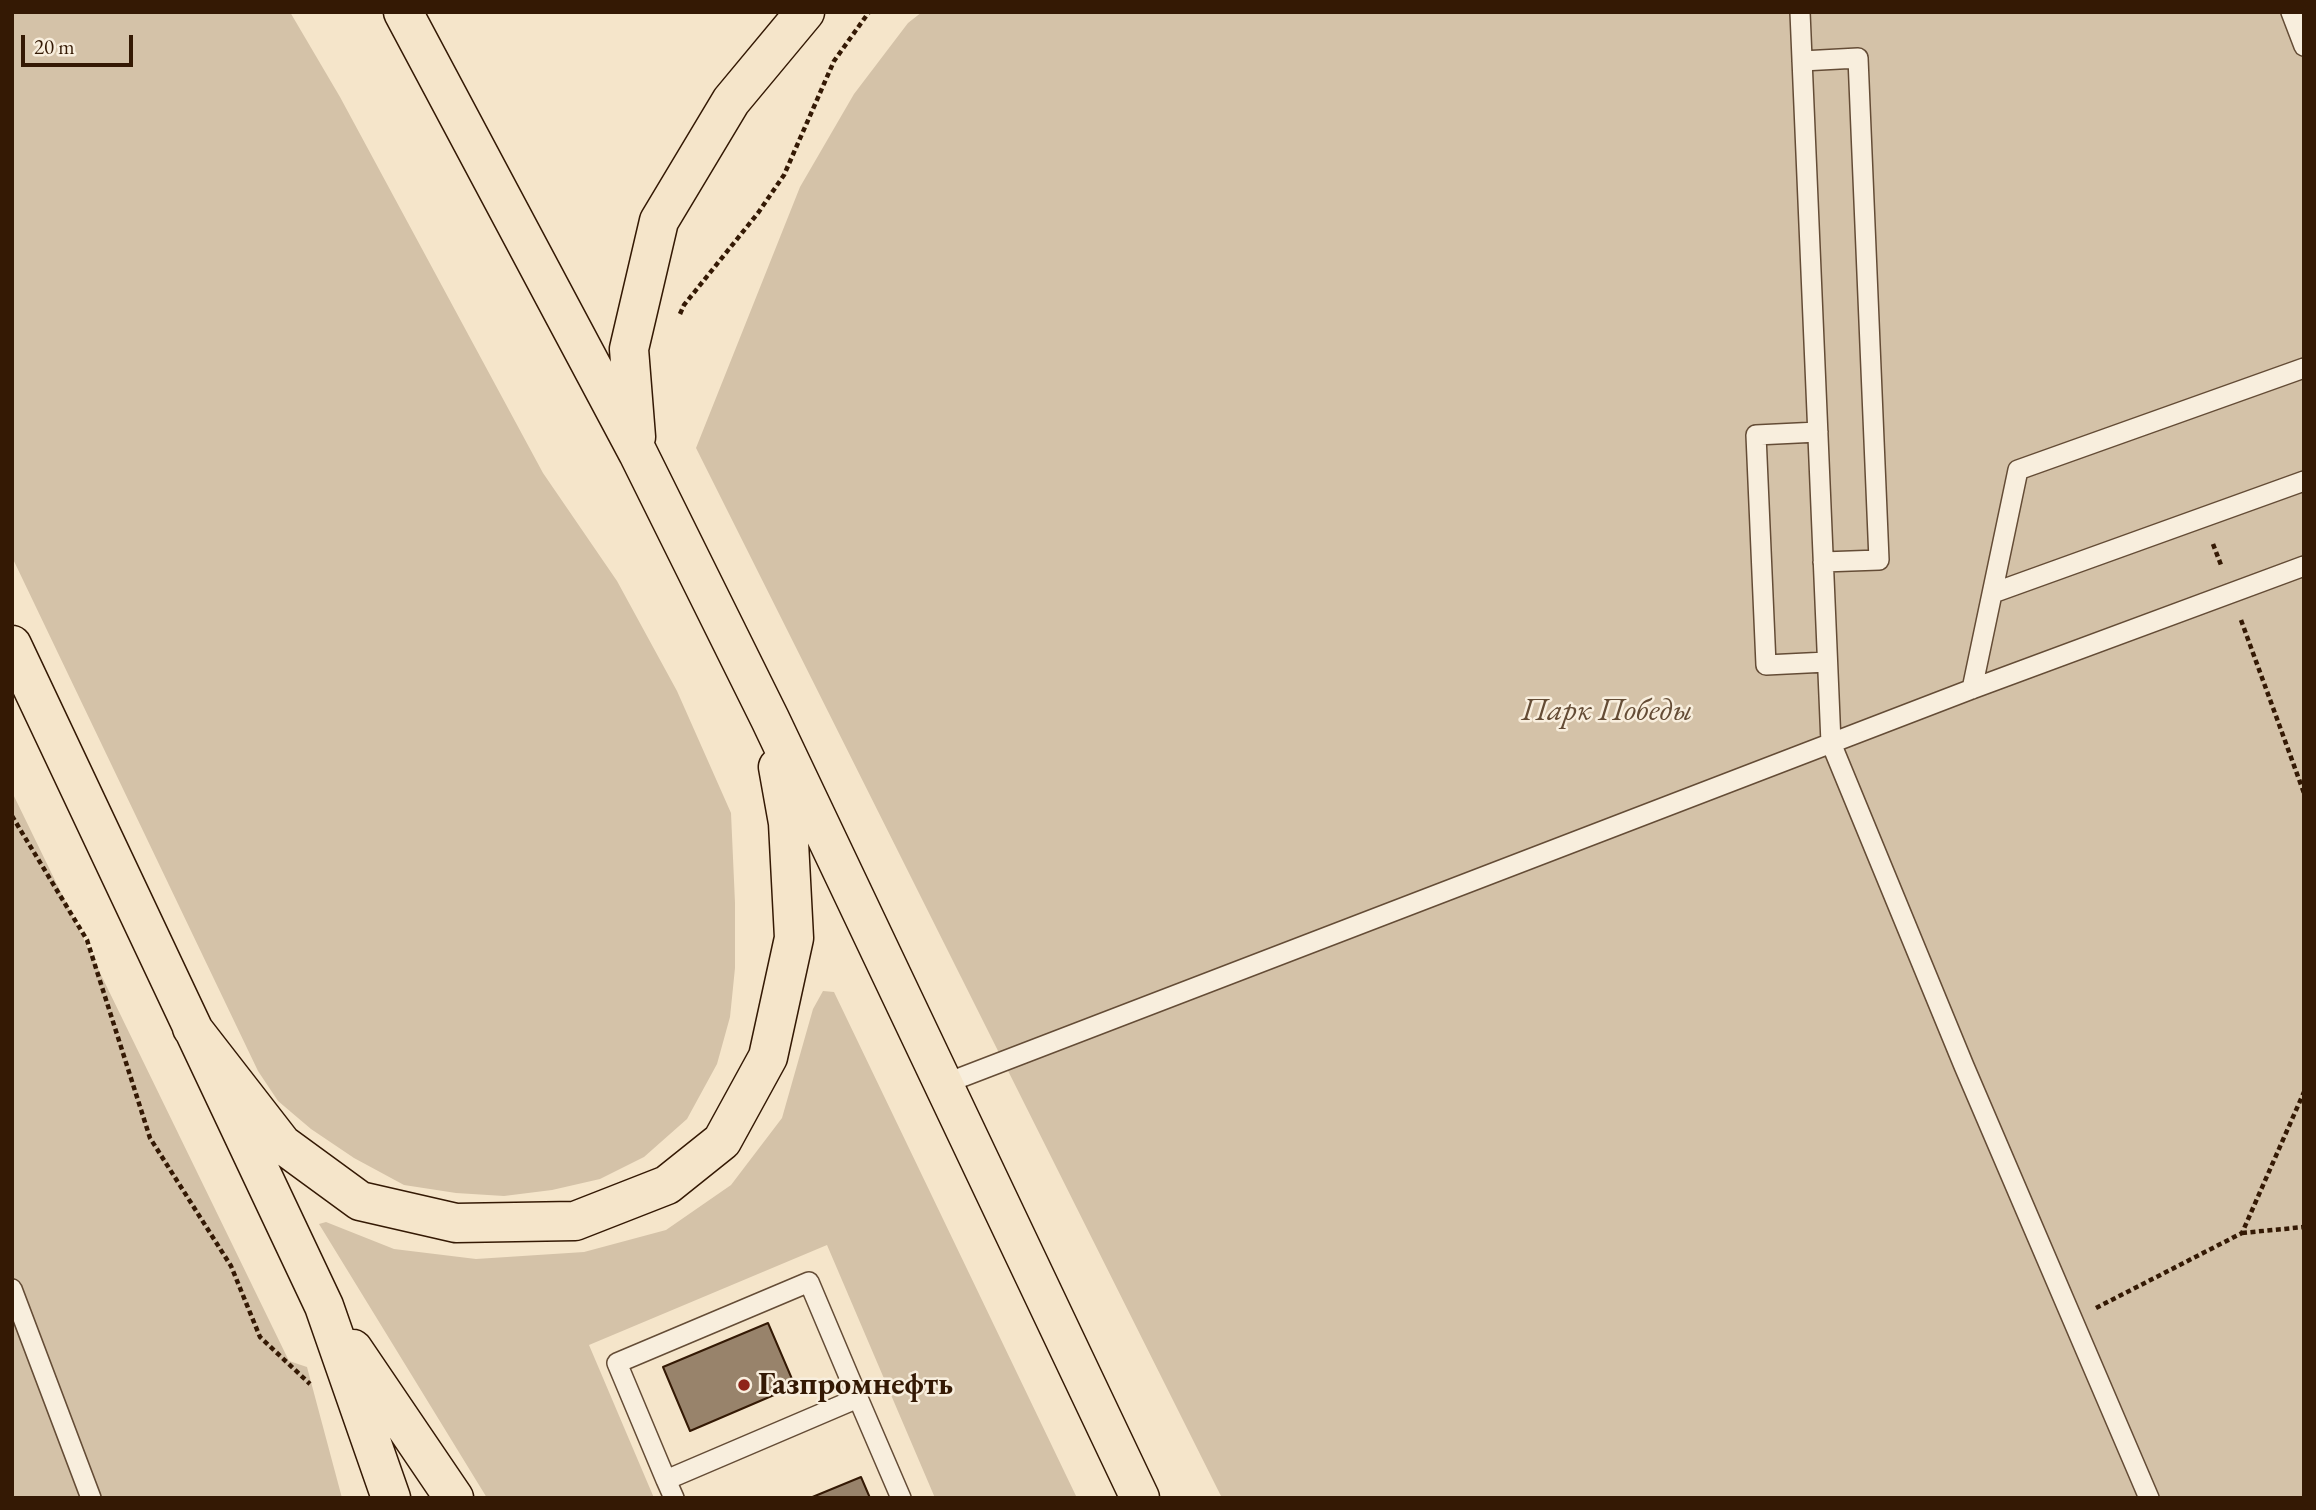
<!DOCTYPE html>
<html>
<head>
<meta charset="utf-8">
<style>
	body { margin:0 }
	#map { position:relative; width:2316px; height:1510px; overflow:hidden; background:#f5e5ca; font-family:"EB Garamond",serif }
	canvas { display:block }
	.frame { position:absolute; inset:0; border:14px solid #341904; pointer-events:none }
	.scale { position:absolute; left:21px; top:35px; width:112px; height:32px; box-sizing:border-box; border:4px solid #341904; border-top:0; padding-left:9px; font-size:21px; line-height:24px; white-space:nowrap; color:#341904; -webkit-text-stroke:5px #f8eedd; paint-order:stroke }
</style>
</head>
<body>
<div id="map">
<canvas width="2316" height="1510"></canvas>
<div class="frame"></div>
<div class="scale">20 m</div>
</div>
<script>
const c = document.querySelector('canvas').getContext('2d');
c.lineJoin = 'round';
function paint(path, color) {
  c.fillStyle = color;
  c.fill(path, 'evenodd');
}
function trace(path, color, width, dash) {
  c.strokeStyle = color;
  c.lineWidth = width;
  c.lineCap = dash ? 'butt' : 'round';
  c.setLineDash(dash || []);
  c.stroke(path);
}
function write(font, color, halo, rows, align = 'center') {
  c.font = font + ' "EB Garamond",serif';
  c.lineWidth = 5;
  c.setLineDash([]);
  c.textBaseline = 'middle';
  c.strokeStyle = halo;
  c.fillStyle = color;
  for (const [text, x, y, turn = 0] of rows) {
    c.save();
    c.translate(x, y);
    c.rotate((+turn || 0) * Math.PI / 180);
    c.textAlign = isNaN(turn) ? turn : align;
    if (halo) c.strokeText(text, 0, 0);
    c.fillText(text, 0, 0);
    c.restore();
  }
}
const green = new Path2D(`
	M12,12H290L340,97L543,473L617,581L677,691L731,813L735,903V968L730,1017L717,1064L687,1119L644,1157L600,1179L552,1190L504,1196L456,1193L404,1185L354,1158L311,1129L278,1101L258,1071L12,557Z
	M922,12H2304V1498H1222L696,448L800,187L854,94L908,23Z
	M12,792L289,1361L307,1367L342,1498H12Z
	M823,991L834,992L1077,1498H935L827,1245L589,1345L654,1498H487L319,1224L326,1222L394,1249L476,1259L584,1252L666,1230L731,1185L782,1118L813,1009Z`);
const building = new Path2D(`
	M768,1323L795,1386L690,1431L663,1367Z
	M861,1477L870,1498H810Z`);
const path = new Path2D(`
	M680,314L684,305L758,213L784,175L834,61L869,12
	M2213,544L2221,565
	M2241,620L2304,793
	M12,816L87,940L150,1138L231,1266L260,1337L310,1384
	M2242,1233L2304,1227
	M2096,1308L2242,1233L2304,1092`);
const lane = new Path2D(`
	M1800,12L1831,743L1964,1066L2149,1498
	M2291,12L2304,46
	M1802,61L1858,58L1879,560L1823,562
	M1818,432L1756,435L1766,665L1827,662
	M1993,593L2304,481
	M1972,689L2018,470L2304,368
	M944,1084L1972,689L2304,566
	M12,1289L91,1498
	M666,1480L617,1363L809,1282L858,1398
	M674,1498L666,1480L858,1398L901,1498`);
const primary = new Path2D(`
	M403,12L638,453L770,719L1140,1498
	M636,437L629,349L659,221L731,101L805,12
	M12,645L324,1306L391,1498
	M192,1028L282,1144L360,1201L456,1223L575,1221L667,1185L722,1141L768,1057L794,938L788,823L778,767
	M353,1349L454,1498`);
const markers = [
	[744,1385,7,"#8f2418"]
];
const parkNames = [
	["Парк Победы",1607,711]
];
const poiNames = [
	["Газпромнефть",758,1385]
];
paint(green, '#d4c2a8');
paint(building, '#98836b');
trace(building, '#341904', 2);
trace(lane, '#644c36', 22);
trace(primary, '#341904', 41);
trace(path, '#341904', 4.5, [5, 3.5]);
trace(lane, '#f8eedd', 19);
trace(primary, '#f5e5ca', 38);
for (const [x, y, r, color] of markers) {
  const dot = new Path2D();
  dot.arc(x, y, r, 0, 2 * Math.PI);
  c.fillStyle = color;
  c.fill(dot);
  trace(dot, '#f8eedd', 2.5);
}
write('italic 32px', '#644c35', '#f8eedd', parkNames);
write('bold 32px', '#341904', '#f8eedd', poiNames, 'left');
</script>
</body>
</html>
